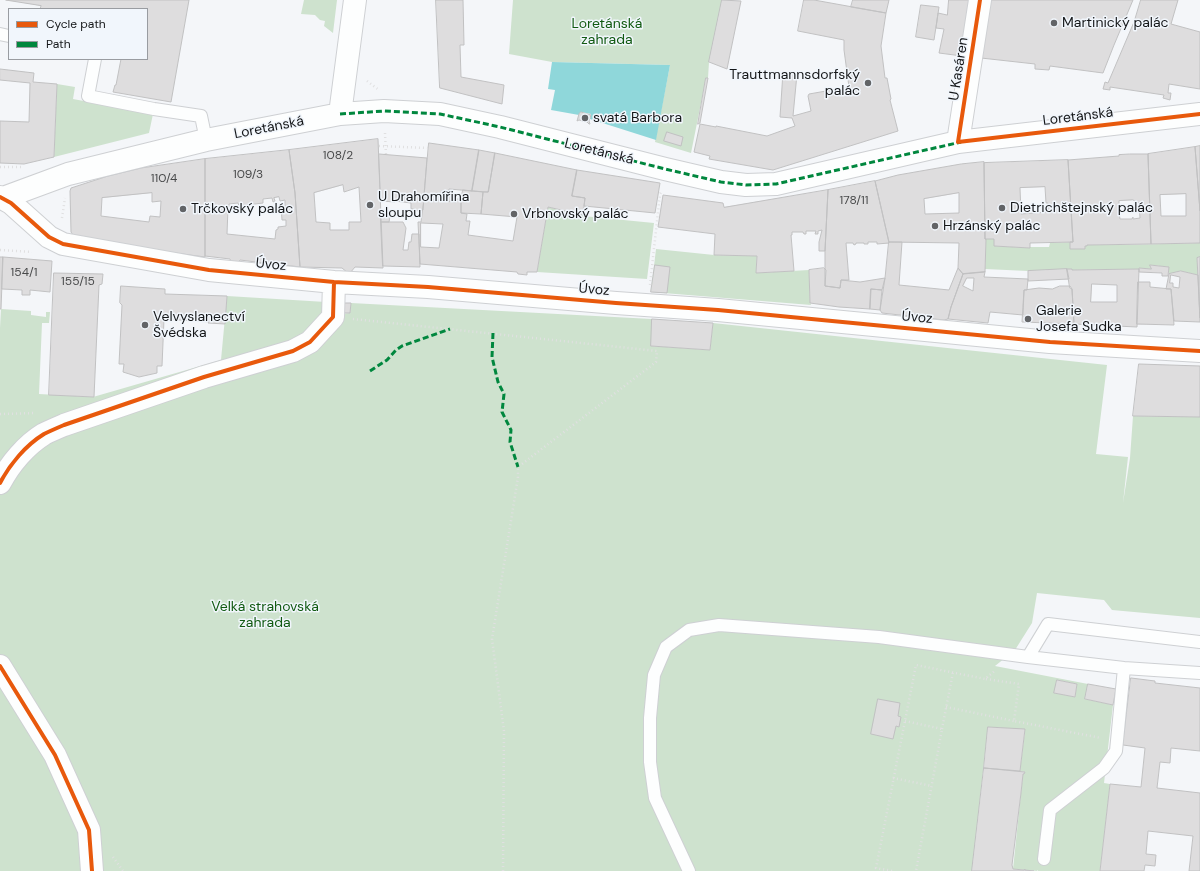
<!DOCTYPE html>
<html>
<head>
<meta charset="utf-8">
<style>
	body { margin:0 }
	#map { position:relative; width:1200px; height:871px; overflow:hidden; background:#f4f6f9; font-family:"DM Sans",sans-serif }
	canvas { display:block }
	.legend { position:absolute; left:8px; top:8px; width:140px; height:52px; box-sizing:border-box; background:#f1f6fc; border:1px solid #999ca1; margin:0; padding:5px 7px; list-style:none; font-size:12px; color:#141618 }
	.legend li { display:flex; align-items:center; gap:8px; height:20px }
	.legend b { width:20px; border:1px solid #999ca1 }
</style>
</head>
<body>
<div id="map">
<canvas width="1200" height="871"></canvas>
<ul class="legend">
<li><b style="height:5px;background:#e8590c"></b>Cycle path</li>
<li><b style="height:5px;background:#00873e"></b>Path</li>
</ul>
</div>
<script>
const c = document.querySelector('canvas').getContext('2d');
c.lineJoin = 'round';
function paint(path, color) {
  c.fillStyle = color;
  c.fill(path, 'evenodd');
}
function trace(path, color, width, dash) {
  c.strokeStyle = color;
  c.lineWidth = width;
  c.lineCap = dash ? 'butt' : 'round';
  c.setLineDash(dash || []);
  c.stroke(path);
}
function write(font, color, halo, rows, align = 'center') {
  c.font = font + ' "DM Sans",sans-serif';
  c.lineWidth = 3;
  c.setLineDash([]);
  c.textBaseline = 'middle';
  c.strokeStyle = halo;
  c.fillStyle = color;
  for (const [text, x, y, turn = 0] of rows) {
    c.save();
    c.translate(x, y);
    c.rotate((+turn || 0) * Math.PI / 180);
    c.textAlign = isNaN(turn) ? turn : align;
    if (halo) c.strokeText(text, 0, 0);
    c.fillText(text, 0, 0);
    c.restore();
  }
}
const green = new Path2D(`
	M304,0H337L333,33L324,26L325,21L320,20L315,15L301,14Z
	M513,0H722L709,62L708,78H706L691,153L655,142L670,65L552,62L509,54Z
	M57,84L75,87L73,99L153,114L149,133L54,157Z
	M548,207L583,215V216L654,223L647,279L537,272Z
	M986,239H994L995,246L1030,248V247H1049L1050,243L1070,242L1085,248V246L1087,245H1125L1200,243V257L1197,258L1198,275L1181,271L1169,274L1168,267L1152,265H1150L1151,269L1139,268V269L1072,270L1071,269L1028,271L985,269Z
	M656,249L714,255L757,256L756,273L809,270L810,302L811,305L651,292Z
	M227,296L326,302L342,314L350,313L351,303L652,319V346L710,350L713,323L1107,365L1096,454L1128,457L1123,503L1130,458L1133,416L1200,417V618L1112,610L1104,600L1037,593L1032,623L1015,650L995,666L1088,684L1085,699L1113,705L1104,783L1110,784L1100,871H1038L1037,870V871L1025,870V869L1024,870L1013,869L1023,774L1025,772L1020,771L1025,730L988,727L972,871H0V328L1,309L31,311V315L46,317V312H50L49,323H42L39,394L93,397L221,360ZM1057,680L1077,684L1075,697L1055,693Z`);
const water = new Path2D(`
	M552,62L670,65L656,140L590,119L591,114L581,112L579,115L551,110L555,90L548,89Z`);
const building = new Path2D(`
	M6,0H189L171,102L113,92L115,85H116L121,59H147V9H40L41,6Z
	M436,0H463L464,45H460L461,77L504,85L502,104L440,88Z
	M722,0L741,1L727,69L709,62Z
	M804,0H814L886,13L881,46L885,78H887L891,99L890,100L898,131L773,170L709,159L710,156L694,152L700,124L716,127V126L767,136L795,126L792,118L780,117L783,72L797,74L793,116L811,111L808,96L809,94L849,87L844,50V40L798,31Z
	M853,0H889L886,13L851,7Z
	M949,0H974L962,56L939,53L944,29L936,28L938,13L947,15Z
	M987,0H1133L1114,45L1103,73L1050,66L1049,70L1035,69V64L981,58Z
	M1141,0H1178L1171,24L1200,32V89L1169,84L1168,93H1171L1170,100L1163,98L1164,95L1110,87V90L1103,89L1105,82L1108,83L1134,22Z
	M921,5L939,7L934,40L916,37Z
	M0,69L34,73L33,82L57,84L54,157L24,164L0,163V121L29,122L30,83L0,80Z
	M706,78H708L700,123L698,124Z
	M581,112L591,115L589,121L590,124H589L587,122L579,120L577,121L579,114Z
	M667,132L683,137L681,146L664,141Z
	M378,139L383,268L355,267L350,273H348L342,268L300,267L295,193L289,150ZM343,185L344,192L359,187L361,222H349V230H330V223L316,222L314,193Z
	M429,143L479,150L472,191L449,189L448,194L455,196L457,199L456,202L424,199Z
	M1200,146V211L1195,147Z
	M1195,147L1200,211V243L1151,244L1148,154ZM1186,194V216H1161L1160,195Z
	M289,150L295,193L300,267L276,264L273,267L266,266L264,263L240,260L238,263L231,262L230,259L205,256V159ZM279,197L280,201L285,200V207L281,208L282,220H286V226L278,227V229L276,230L275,239L227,234L228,208L229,207V204L238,203L239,206L263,203V199L272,198L273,202L275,201L274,198Z
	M479,150L495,153L488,192L472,191Z
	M495,153L577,170L572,196L585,198L583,215L548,207L537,272H527V275L518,274L517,272L420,264L418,222H421L424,199L456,202L457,199H461V213L467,214L466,221H470L468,235L513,241L517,217L481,214L483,192H488ZM421,223L443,224L439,248L421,247Z
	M379,154L427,158L423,210L415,211V209H411V203L395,201V202L381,201Z
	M1130,154H1148L1151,244L1087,245V246H1085V249H1070V242H1073L1068,160L1119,156V155ZM1133,200L1139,203L1140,218L1133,219V217L1132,219H1120L1119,212H1121L1119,210V201Z
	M205,159V257L152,250L73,235L71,232L70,191L71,188L108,176L141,168ZM152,193V202L161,201L160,217L150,216L149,222L101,216L102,198Z
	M1068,160L1073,242L1030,243V248L994,246V239H985L984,163ZM1045,187L1046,203H1048V212L1021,214L1020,188Z
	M984,162L985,239H986L985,272L963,274L958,268L959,243L889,242L875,181L898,175L961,164ZM959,193V213L925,214L924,199Z
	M577,170L660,183L655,213L584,206L585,198L572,196Z
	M875,181L889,243L877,244V242H868V244H864V243H856V244L854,245L853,243H846L849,280H841L840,288L825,286V251L828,190Z
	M463,190L483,192L481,214L461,213V199Z
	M828,190L825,251H819V242L822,230L818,231V234H815L816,231H806V234H804L803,232H792V235H791L794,271L756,273L757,256L714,255L715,234L658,227L663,195L723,203L724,207Z
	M381,210L391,211L389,222H381Z
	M381,222H403L406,228L403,250H408L409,242H411L412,234H419L420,267L383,266Z
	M889,242H902L899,285L949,290L958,268L963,274L951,307L948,319L944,320L882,313L880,310L885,278Z
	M0,257H3L1,309H0Z
	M3,257L52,261L50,292L30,290V295H22V290L2,289Z
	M1200,257V318L1197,258Z
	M655,265L670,267L667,293L651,292Z
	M1150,265L1169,267L1168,276H1162V273L1139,272V268L1151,269Z
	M824,268L826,270L825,286L840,288L841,280L860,282L885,278L882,290L871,289L870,309L839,307L810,303L809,270Z
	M1067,269H1072V270L1139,269L1137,327L1074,324L1072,289L1070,288ZM1092,284L1117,285V302H1091Z
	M1067,269L1069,279L1028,281V271Z
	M1181,271L1198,275L1200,322L1174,321L1171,289H1166L1169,274ZM1171,275L1180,277L1179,288L1173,287V283H1170Z
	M985,272L984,277L1028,279L1027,290H1024L1023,315L990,312L988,323L948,319L951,307L963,274ZM967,278H974L973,291L963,286Z
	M54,273L103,274L102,284L99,285L94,397L49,395Z
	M1138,282H1150V287L1171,289L1174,325L1137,324Z
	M121,286L165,289V294L227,296L225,324L208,323L209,322L164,319L162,366H157V373L139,377L123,372L124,364H119L122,305L120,303Z
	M1060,286H1070L1072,289L1074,324L1022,322L1024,290L1039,288L1052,289Z
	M871,289L882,290L880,310L870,309Z
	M340,303H351L350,313H342Z
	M652,319L713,323L710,350L651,346Z
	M1139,364L1200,366V417L1133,416Z
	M1131,678L1155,681V683L1200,688V751L1171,748L1170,763L1160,762L1157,788L1200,793V871H1189L1193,836L1148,831L1146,854L1156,855L1155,866L1145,865L1144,871H1100L1110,784L1141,787L1145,748L1123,745Z
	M1057,680L1077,684L1075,697L1054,693Z
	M1088,684L1116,689L1113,705L1085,699Z
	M878,699L900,703L898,716L901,717L899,727L896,726L893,739L871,734Z
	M988,727L1025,729L1020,771L984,768Z
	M984,768L1025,772L1024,774H1023L1021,793L1012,865L1013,869L1024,870L1025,869V870L1034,871H972Z`);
const path = new Path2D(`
	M367,81L379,90
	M385,133L386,155
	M379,146L428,148
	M0,167H21
	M62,218L65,198
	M0,250L32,252
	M650,285L660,194L662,191
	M353,319L657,351L656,362L518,467V477L492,639L504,731L503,871
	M0,414L35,413
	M986,679L1019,684L1014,721L1101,738
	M946,707L1014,721
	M905,721L942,729L916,871
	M942,729L953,672
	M893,778L932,786
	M113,857L123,871
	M892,871L876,868L916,665L985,679L996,670`);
const lane = new Path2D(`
	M0,34L9,36
	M95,59L88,96L154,109L201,116L206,140
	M1028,657L1048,624L1200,642
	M1044,859L1050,810L1104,768L1116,751L1124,668
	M689,871L655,798L650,762V718L654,675L666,647L689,630L719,625L879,637L1028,657L1124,668L1200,673`);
const street = new Path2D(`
	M340,114L355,0
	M958,142L980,0
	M0,197L11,203L49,237L63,244L209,270L334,282L428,287L616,303L718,310L1050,342L1200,351
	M3,198L68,174L206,140L340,114L384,111L440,114L500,127L665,169L721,182L746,185L776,184L958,142L1200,114
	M0,483C10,464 26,445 44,434C50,431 57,428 64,425L204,377L293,351L310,342L333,317L334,282
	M0,666L55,755L89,830L92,871`);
const quiet = new Path2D(`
	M340,114L384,111L440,114L500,127L665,169L721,182L746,185L776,184L961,142
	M493,333L492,357L498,382L504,394L502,412L511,430L510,442L518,467
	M370,371L387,360L396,350L402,346L450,329`);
const cycleway = new Path2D(`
	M980,0L958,142L1200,114
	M0,197L11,203L49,237L63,244L209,270L334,282L428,287L616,303L718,310L1050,342L1200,351
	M0,483C10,464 26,445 44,434C50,431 57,428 64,425L204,377L293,351L310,342L333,317L334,282
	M0,666L55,755L89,830L92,871`);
const markers = [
	[1054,23,4,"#626467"],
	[868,83,4,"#626467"],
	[585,118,4,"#626467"],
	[370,205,4,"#626467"],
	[1002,208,4,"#626467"],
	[183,209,4,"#626467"],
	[514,214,4,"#626467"],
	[935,226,4,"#626467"],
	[1028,319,4,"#626467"],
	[145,325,4,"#626467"]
];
const numberNames = [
	["108/2",338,156],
	["109/3",248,175],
	["110/4",164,179],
	["178/11",854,201],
	["154/1",24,273],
	["155/15",78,282]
];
const poiNames = [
	["Martinický palác",1062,23],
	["Trauttmannsdorfský",860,75,"right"],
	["palác",860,91,"right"],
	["svatá Barbora",593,118],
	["U Drahomířina",378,197],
	["sloupu",378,213],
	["Dietrichštejnský palác",1010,208],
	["Trčkovský palác",191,209],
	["Vrbnovský palác",522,214],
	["Hrzánský palác",943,226],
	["Galerie",1036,311],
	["Josefa Sudka",1036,327],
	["Velvyslanectví",153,317],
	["Švédska",153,333]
];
const parkNames = [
	["Loretánská",607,24],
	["zahrada",607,40],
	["Velká strahovská",265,607],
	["zahrada",265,623]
];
const streetNames = [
	["U Kasáren",959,69,-81],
	["Loretánská",1078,117,-7],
	["Loretánská",269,128,-11],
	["Loretánská",599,152,14],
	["Úvoz",271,265,6],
	["Úvoz",594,290,5],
	["Úvoz",917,318,5]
];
paint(green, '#cee2ce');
paint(water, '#8fd7da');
paint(building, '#deddde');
trace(building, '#c1c1c2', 1);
trace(lane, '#ced0d3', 14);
trace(street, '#ced0d3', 24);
trace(path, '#e0e0e1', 2.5, [1, 3]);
trace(lane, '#fdfefe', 12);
trace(street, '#fdfefe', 22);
trace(quiet, '#00873e', 3, [6, 3]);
trace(cycleway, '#e8590c', 4);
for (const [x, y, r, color] of markers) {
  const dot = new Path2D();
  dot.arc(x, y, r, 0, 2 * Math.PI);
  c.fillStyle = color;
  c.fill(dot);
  trace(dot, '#f1f6fc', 1.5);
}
write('12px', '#48494a', null, numberNames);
write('14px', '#141618', '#f1f6fc', poiNames, 'left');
write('14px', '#115a12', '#f1f6fc', parkNames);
write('14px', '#141618', '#f1f6fc', streetNames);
</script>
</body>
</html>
